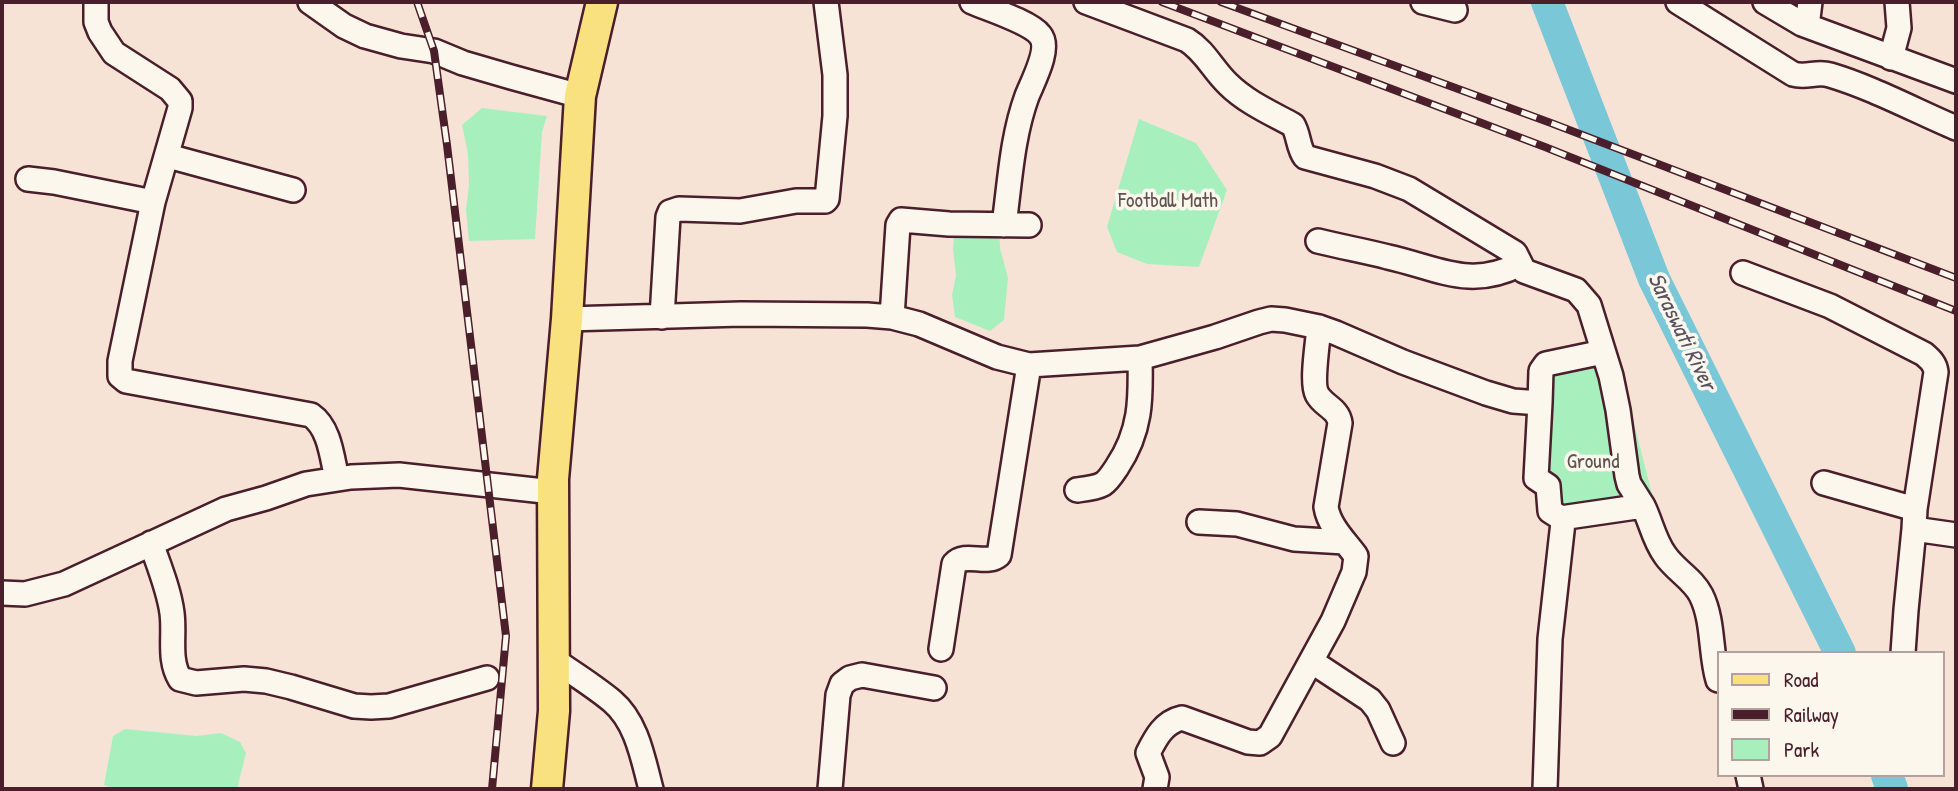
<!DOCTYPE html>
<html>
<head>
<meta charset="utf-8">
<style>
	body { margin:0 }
	#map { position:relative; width:1958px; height:791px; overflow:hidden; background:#f7e3d6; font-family:"Patrick Hand",sans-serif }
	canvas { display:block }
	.frame { position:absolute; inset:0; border:4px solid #4a1f2b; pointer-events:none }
	.legend { position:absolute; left:1717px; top:651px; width:228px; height:126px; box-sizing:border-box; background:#fbf7ec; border:2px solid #b4a19f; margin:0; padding:9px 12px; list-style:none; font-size:21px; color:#4a1f2b }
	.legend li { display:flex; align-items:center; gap:14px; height:35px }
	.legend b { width:35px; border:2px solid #b4a19f }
</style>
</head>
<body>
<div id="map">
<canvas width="1958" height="791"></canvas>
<div class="frame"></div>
<ul class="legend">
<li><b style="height:9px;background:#fae180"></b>Road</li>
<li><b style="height:9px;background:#4a1f2b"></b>Railway</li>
<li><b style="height:19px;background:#a7f0be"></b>Park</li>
</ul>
</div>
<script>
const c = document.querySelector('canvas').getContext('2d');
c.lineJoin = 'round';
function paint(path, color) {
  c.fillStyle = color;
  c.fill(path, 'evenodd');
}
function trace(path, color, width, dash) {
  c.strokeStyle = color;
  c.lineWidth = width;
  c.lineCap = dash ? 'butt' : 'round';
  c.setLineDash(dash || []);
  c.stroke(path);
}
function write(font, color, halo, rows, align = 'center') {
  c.font = font + ' "Patrick Hand",sans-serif';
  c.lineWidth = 7;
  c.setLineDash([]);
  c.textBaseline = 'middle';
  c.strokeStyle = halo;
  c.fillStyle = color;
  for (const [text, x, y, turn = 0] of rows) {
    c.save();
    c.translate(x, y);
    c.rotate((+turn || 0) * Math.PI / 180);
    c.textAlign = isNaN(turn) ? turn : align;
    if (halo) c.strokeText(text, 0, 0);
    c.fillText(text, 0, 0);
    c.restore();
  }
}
const green = new Path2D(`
	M482,108L547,116L542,132L535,239L469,241L466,210L469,185L468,154L462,125Z
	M1139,119L1196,143L1227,190L1199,267L1147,264L1117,252L1107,227Z
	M955,227H999L1000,248L1008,278L1004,320L990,331L955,317L952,295L956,276L953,249Z
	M1617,356L1655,506L1544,516V368Z
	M125,729L197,736L221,733L240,742L246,753L237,789H116L104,785L113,736Z`);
const river = new Path2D(`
	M1547,2L1654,279L1840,653
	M1887,775L1892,789`);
const minor = new Path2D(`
	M96,2V22L100,32L114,53L170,89L180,101V108L153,202L120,361V376L126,381L311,415C330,428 332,458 337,479
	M310,2L344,26L365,36L401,46L434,51L463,63L511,77L580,96
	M972,2C988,9 1030,22 1040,35C1051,48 1033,81 1027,96C1012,137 1010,181 1004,225
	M1086,2L1187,40C1205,51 1213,70 1228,84C1246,102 1271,113 1293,125C1299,135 1298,148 1305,157L1375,176L1409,189L1515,253L1524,271L1576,290L1589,305L1611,376L1618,410L1627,476L1629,484L1643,506
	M1423,2L1455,10
	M1678,2L1793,74C1806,78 1817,71 1830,75C1871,87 1916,111 1956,128
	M1765,2L1802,24L1956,81
	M1807,26L1810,2
	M1891,58L1899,28L1897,2
	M168,156L293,190
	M28,179L54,182L153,202
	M1318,241C1342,247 1365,251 1388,257C1438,268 1470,290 1520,264
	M1743,273L1830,306L1924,354C1931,360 1935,364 1936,372L1915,509L1914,529L1956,535
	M662,317L668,217L670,212L679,209L740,211L796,201H825L827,199L835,116V75L826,2
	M892,317L898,225L901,220L949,224L1029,225
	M567,319L741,314L867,315L892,317L919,324L997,357L1029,365L1140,358L1215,337L1259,322L1271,319L1285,320L1319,327L1336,333L1403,362L1486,393L1513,401L1540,403L1536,478L1548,486L1550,511L1561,518L1563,522L1550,639L1545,789
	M1540,403L1541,371L1546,364L1603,352
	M1824,483L1915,509
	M1077,490C1085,489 1096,488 1103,484C1109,480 1113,473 1117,467C1141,431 1141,400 1140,358
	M1561,518L1643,506C1651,522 1654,540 1665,555C1675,570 1693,579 1701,595C1714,621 1710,653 1718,680
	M1199,522L1237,524L1294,539L1345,542
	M151,543C159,566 169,590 172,613C175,636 168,659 180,679L196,683L244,679L266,681L291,687L354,706L371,707L389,706L487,678
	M2,593L25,594L64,584L226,509L266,498L306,484L351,477L399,475L553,492
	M941,649L954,564C965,551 987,566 999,555L1029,365
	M1903,653L1906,610L1914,529
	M554,660C573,673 594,686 612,701C637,722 643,759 651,789
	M1311,661L1370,700L1378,710L1393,743
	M1748,775L1751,789
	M830,789L838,695L842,684L850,678L862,675L934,688
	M1155,789L1157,777L1148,753C1156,737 1164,722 1182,718L1248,742L1260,743L1270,736L1333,621L1354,572L1356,556C1345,541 1329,526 1326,507L1340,423C1338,408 1323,406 1317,394C1311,383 1318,341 1319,327`);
const major = new Path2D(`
	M547,789L554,711L553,479L567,319L580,96L602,2`);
const rail = new Path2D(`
	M417,2L434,51L447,145L506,636L492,789
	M1162,2L1545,147L1956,311
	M1221,2L1551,123L1956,278`);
const parkNames = [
	["Football Math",1168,201],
	["Ground",1593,462]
];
const waterNames = [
	["Saraswati River",1681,332,64]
];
paint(green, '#a7f0be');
trace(river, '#7ac7d8', 32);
trace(minor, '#4a1f2b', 28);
trace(major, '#4a1f2b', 35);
trace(minor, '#fbf7ec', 23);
trace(major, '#fae180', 30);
trace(rail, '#4a1f2b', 8);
trace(rail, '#fbf7ec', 5, [16]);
write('21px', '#615350', '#fbf7ec', parkNames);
write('italic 23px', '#58515f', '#fbf7ec', waterNames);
</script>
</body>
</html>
